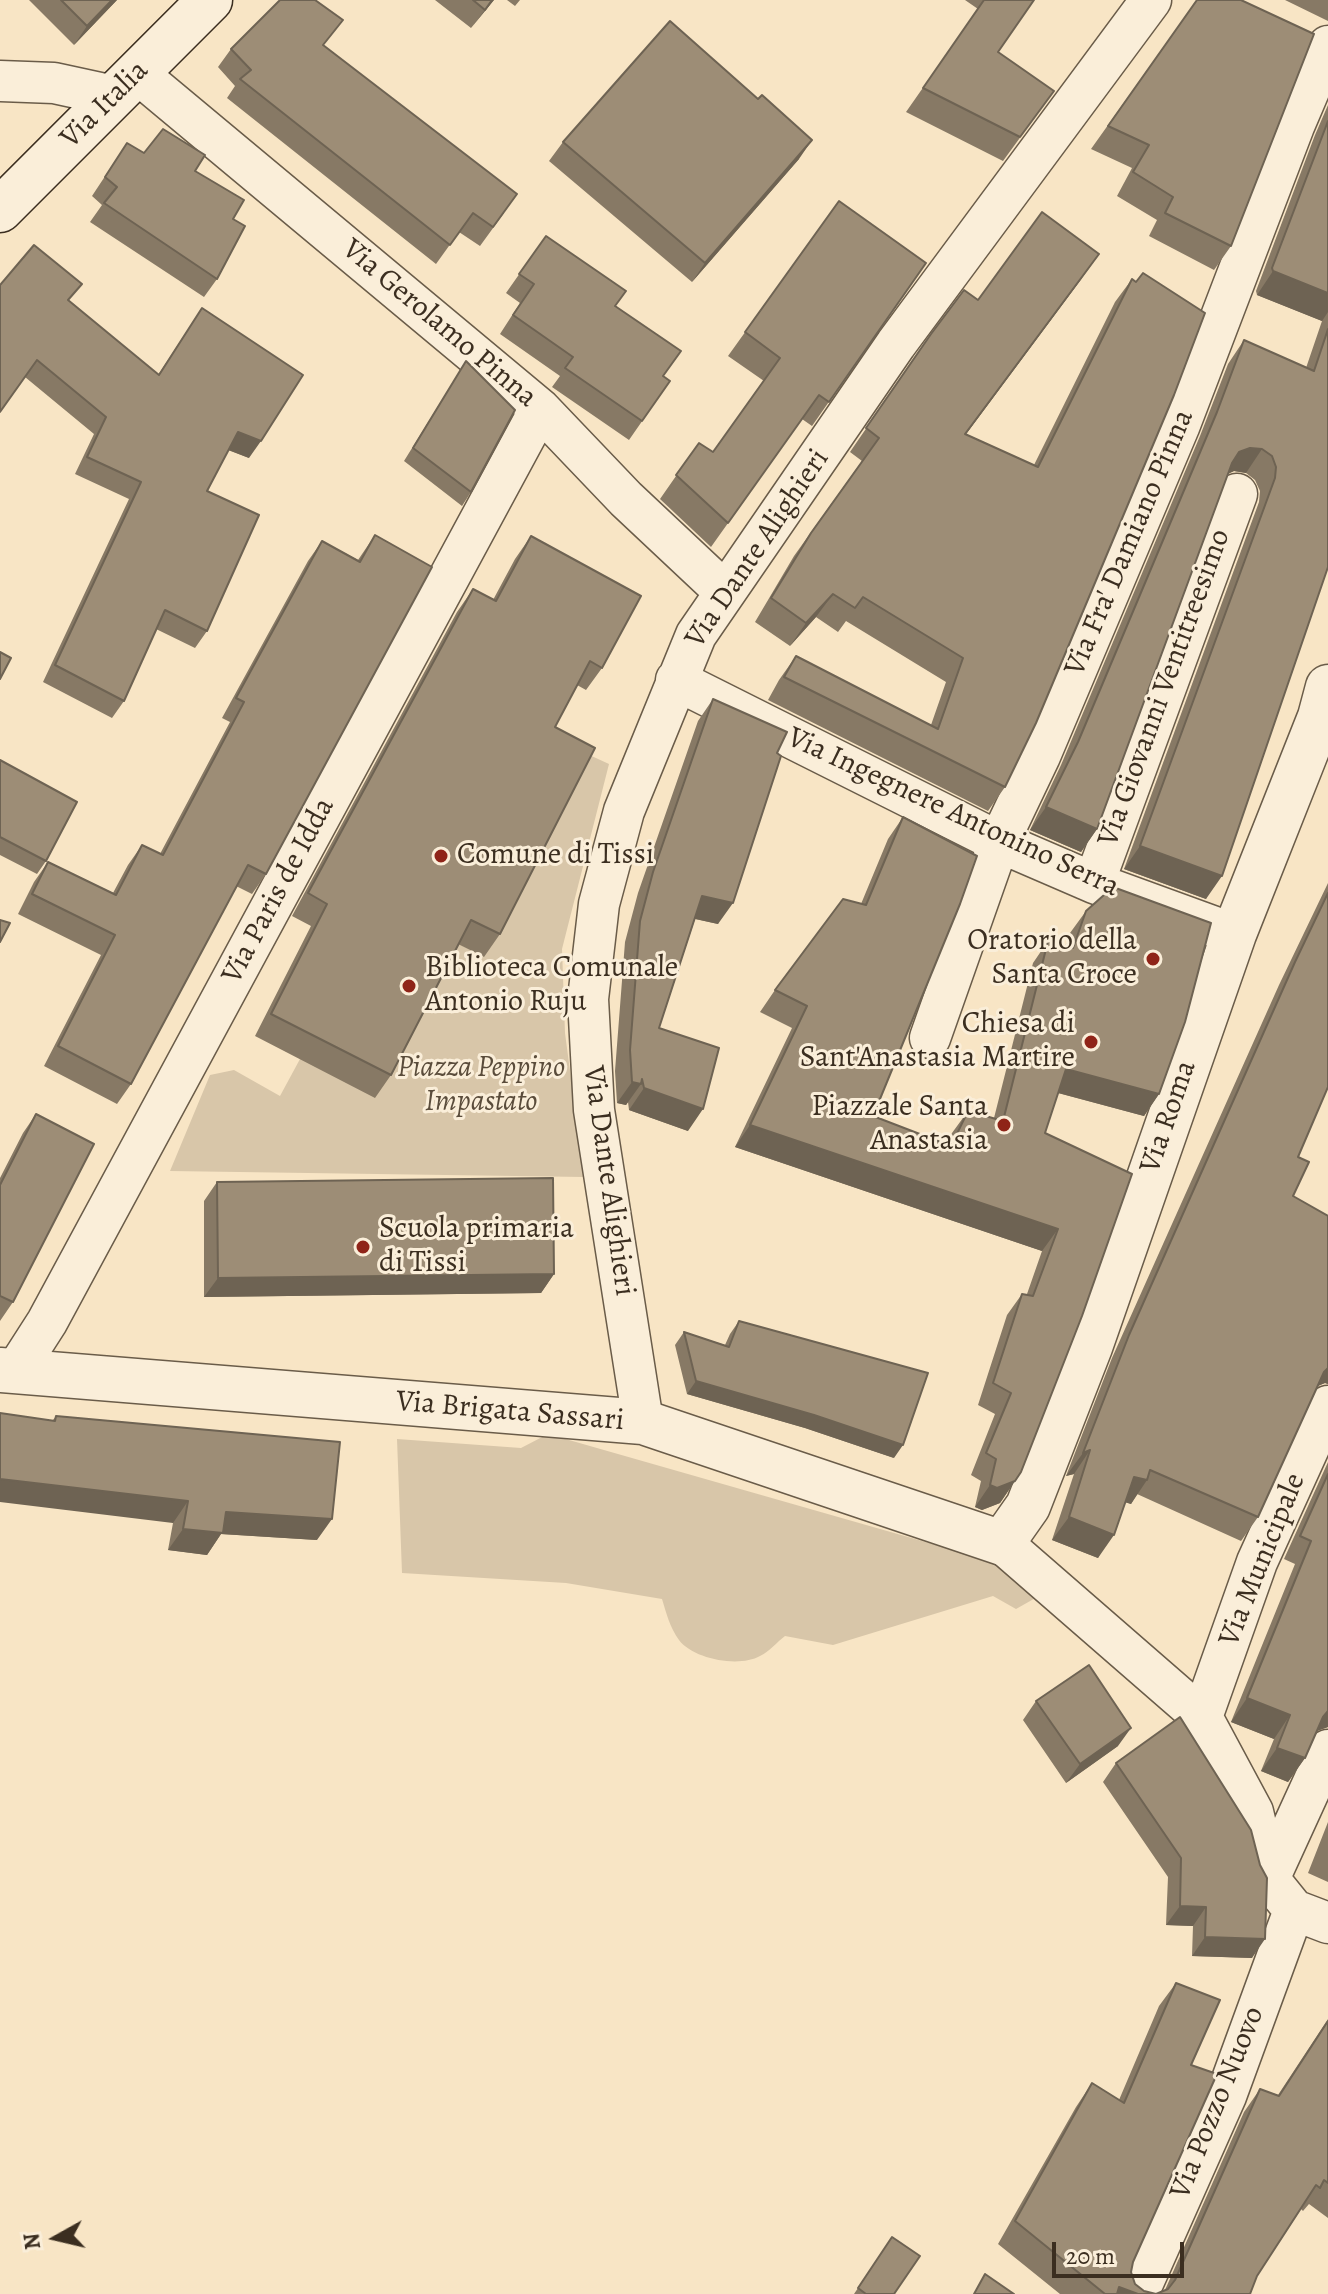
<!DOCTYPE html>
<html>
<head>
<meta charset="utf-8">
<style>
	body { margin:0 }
	#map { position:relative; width:1328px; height:2294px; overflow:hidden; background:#f8e5c5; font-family:Alegreya,serif }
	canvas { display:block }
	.north { position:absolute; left:16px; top:2198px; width:80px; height:80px; -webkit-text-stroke:6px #faeed9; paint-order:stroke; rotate:262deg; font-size:22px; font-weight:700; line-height:32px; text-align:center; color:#3b2e20 }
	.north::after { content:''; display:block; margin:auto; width:28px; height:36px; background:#3b2e20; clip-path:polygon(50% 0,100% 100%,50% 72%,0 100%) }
	.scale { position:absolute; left:1052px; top:2242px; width:132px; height:36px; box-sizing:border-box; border:4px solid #3b2e20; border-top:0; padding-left:10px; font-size:24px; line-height:28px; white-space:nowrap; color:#3b2e20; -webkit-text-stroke:6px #faeed9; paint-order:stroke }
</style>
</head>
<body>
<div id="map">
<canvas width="1328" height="2294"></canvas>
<div class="north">N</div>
<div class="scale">20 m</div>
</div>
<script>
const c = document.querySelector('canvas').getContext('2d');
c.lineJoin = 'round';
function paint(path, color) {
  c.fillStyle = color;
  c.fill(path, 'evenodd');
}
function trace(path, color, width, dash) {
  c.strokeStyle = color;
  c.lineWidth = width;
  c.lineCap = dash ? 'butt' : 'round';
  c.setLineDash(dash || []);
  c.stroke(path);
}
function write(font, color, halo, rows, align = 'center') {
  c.font = font + ' Alegreya,serif';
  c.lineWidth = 6;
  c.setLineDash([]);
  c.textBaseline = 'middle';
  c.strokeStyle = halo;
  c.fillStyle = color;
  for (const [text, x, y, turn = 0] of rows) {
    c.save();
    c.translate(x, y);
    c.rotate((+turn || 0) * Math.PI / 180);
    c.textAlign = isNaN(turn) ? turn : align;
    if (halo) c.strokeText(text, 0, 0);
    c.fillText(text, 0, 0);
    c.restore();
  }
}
const green = new Path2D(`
	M572,747L609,764L562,949L565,1033L584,1177L170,1171L210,1075L234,1070L280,1096L300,1059L455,942L483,957Z
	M548,1434L985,1559L1017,1574L1039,1596L1016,1609L993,1596L833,1645L785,1636C777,1642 769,1652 760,1656C739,1668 693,1659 679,1640C670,1628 666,1612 662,1599L566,1583L402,1573L397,1439L521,1448Z`);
const minor = new Path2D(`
	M137,73L540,409L626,499L725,592
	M0,81L54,83L114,96
	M676,680L999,842L1094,883L1234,934
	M1094,883L1237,494
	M930,1038L999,842L1040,756L1179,427L1294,126L1328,46
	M15,1372L47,1322L540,409
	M643,1422L594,1110L588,999L599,904L624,811L696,635L896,344L1151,0
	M1002,1543L1202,1717L1253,1812L1269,1879L1294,1910L1328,1923
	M1202,1717L1257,1562L1328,1406
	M1269,1879L1328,1750
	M1138,2294L1226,2096L1294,1910`);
const tertiary = new Path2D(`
	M0,1370L643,1422L1002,1543L1028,1506L1090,1347L1234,934L1320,717L1328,687`);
const secondary = new Path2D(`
	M0,210L210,0`);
const wall = new Path2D(`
	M29,0H117L74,45Z
	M435,0H494L471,28Z
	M507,0H520L515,6Z
	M965,0H1034L998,52L1054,91L1003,161L906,112L978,9Z
	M1197,0L1231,246L1214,270L1149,236L1157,220L1117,196L1132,168L1091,149Z
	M1285,0H1328V21Z
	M324,46L504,213L480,246L459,232L436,264L227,98L235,86L218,67L231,49Z
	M1328,105V567L1206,899L1124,869L1259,502L1260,491L1255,480L1246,473L1234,471L1228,474L1097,829L1081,852L1030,830L1061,765L1200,436L1228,364L1244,340L1306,368L1322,321L1257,295L1256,291L1315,135Z
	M563,142L799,159L692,282L549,161Z
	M127,143L144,153L195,171L233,219L217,279L204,297L90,222L102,205L92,196Z
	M839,201L926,263L812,426L802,419L711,547L660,499L699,443L713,452L764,381L728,356Z
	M546,236L615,306L663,376L670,381L629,440L552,387L560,376L500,334L520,303L506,293Z
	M1082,278L966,434L1034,465L1115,302L1132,279L1005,787L988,811L768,700L779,680L796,656L931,725L946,682L846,621L838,632L816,617L790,646L755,622L794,556L862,461L850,452L931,334L978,300Z
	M70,301L158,375L202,308L249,458L228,450L207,491V631L195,648L156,629L124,701L112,718L43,682L129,499L75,474L94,434L25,377Z
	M466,361L471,492L462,506L404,461Z
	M375,535L266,874L252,894L236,886L131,1084L117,1104L44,1066L101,955L18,914L34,882L48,862L113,893L128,865L142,845L160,854L230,722L222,718L308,561L322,541L358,560Z
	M531,536L602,668L586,690L577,685L555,727L500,934L484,957L458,944L391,1075L375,1098L255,1036L311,926L292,916L457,612L473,589L493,600L515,559Z
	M713,699L777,753L718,924L695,919L659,1028L688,1131L629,1110L628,1102L626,1105L617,1103L615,1071L625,942L638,893L698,721Z
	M0,760L46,861L37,874L0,855Z
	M903,817L873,1116L947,1144L952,1133L968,1111L994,1118L1033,963L1048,941L1066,946L1070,933L1086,911L1159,1094L1144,1116L1058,1093L1045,1133L1132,1174L1021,1472L1000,1503L982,1510L975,1507L981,1481L971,1475L995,1414L978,1405L1007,1315L1022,1294H1027L1042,1251L735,1147L792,1028L760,1012L775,990L861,904L888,839Z
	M1328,883V1087L1298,1157L1293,1196L1328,1216V1384L1325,1383L1318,1386L1258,1517L1241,1541L1137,1494L1131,1504L1125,1502L1098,1558L1052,1540L1074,1474L1066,1476L1112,1358L1279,985Z
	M36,1114L13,1302L0,1321V1178L23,1133Z
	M217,1182L554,1274L541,1293L204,1297V1201Z
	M739,1321L894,1458L805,1428L687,1394L675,1345L684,1332L725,1345L730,1334Z
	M56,1416L317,1540L221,1534L207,1555L168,1550L173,1523L53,1420Z
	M1328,1462V1727L1317,1731L1305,1758L1288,1782L1261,1771L1274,1739L1231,1722L1295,1564L1284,1559Z
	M1036,1701L1118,1746L1066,1783L1023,1720Z
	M1116,1763L1260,1865L1252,1958L1192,1956L1193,1926L1166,1925L1168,1877L1103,1782Z
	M1328,1822V1882L1308,1873Z
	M1176,1983L1191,2065L1133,2262L1131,2272L1135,2284L1144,2291L1156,2294L1165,2290L1244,2112L1260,2089L1278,2095L1328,2019V2218L1309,2204L1303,2211L1301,2209L1257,2276L1250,2294H1060L998,2244L1076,2107L1092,2083L1119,2100L1159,2006Z
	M892,2237L894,2294H854Z`);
const shadedWall = new Path2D(`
	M112,0H117L74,45L87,26Z
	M492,0H494L471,28L485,10Z
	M812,140L799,159L692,282L705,263Z
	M1099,254L1082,278L949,457L965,434Z
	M1273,271L1328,293V312L1322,321L1257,295Z
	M238,432L261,441L249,458L226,449Z
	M1250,448L1262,449L1246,473L1234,471L1223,476L1239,452Z
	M833,594L816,617L790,646L806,623Z
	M1046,807L1097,829L1081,852L1030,830Z
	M1140,846L1222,876L1206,899L1124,869Z
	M702,896L733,903L718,924L687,917Z
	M1066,1069L1159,1094L1144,1116L1051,1091Z
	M632,1082L641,1084L626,1105L617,1103Z
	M644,1088L703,1109L688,1131L629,1110Z
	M750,1125L1058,1229L1042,1251L735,1147Z
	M554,1274L541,1293L204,1297L218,1278Z
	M1328,1368V1384L1325,1383L1315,1387Z
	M696,1381L814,1415L903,1445L894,1458L805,1428L687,1394Z
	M1090,1450L1074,1474L1066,1476L1083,1453Z
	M1134,1477L1147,1480L1131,1504L1118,1500Z
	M0,1479L188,1501L173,1523L0,1502Z
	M1015,1481L1000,1503L982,1510L975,1507L990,1485Z
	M226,1512L332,1519L317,1540L221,1534L207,1555L168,1550L183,1529Z
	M1069,1517L1114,1535L1098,1558L1052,1540Z
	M1247,1698L1290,1715L1274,1739L1231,1722Z
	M1328,1711V1727L1314,1732Z
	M1131,1728L1118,1746L1066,1783L1080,1764Z
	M1277,1748L1305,1758L1288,1782L1261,1771Z
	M1180,1906L1206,1907L1193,1926L1166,1925Z
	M1205,1937L1265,1939L1252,1958L1192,1956Z
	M1119,2287L1138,2294H1115Z`);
const building = new Path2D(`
	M61,0H112L87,26Z
	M280,0H315L343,20L323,45L517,194L493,227L473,213L450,245L240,79L251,70L231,49Z
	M473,0H492L485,10Z
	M984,0H1034L998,52L1054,91L1020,137L923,88Z
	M1197,0H1241L1314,34L1231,246L1165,213L1173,197L1133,172L1149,145L1108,126Z
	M670,21L758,99L762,95L812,140L705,263L563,142Z
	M1328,121V293L1273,271L1272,268Z
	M163,129L205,155L195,171L244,200L233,219L245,226L217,279L104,203L117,187L105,177L127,143L144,153Z
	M839,201L926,263L829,402L819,395L728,523L676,475L699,443L713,452L780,358L745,332Z
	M1042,212L1099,254L965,434L1038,467L1132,279L1136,282L1143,273L1205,313L1174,395L1036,723L1005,787L784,677L796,656L938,729L963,658L863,597L855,608L833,594L806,623L771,598L811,533L879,438L866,428L931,334L964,290L978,300Z
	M546,236L626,291L615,306L681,351L663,376L670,381L642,421L565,368L573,357L513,315L534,284L519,274Z
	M34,245L82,284L68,300L159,375L202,308L303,375L261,441L238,432L207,491L259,515L207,631L165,610L124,701L55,665L141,482L87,457L106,417L37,360L0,412V285Z
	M1328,329V567L1222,876L1140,846L1275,478L1276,467L1272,456L1262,449L1250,448L1239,452L1232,463L1097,829L1046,807L1078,742L1217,412L1244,340L1314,371Z
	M466,361L515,410L471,492L413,448Z
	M375,535L432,567L266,874L248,865L131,1084L58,1046L115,935L32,894L48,862L116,895L142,845L163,855L244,702L236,698L322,541L360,562Z
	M531,536L641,596L602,668L590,661L555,727L595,748L500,934L471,920L391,1075L271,1014L327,904L308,893L473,589L496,601Z
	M0,652L11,658L0,679Z
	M713,699L787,732L777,753L781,756L733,903L702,896L659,1028L719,1048L703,1109L644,1088L642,1079L641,1084L632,1082L630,1050L640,921L653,872Z
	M0,760L77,802L46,861L0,837Z
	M903,817L977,856L960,904L873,1116L951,1146L968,1111L1003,1121L1048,941L1073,948L1086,911L1113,887L1211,923L1185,1022L1159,1094L1066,1069L1045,1133L1132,1174L1082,1316L1021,1472L1015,1481L997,1488L990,1485L996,1459L986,1453L1011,1393L993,1383L1022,1294L1033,1296L1058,1229L750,1125L807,1006L775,990L843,899L866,905Z
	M1328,893V1087L1298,1157L1309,1162L1293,1196L1328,1216V1368L1324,1372L1258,1517L1150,1470L1147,1480L1134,1477L1114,1535L1069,1517L1090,1450L1083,1453L1129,1335L1295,962Z
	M0,920L10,923L0,942Z
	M36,1114L94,1144L13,1302L0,1296V1185Z
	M553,1178L554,1274L218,1278L217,1182Z
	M739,1321L928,1373L903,1445L814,1415L696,1381L684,1332L729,1347Z
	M0,1413L55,1421L56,1416L340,1442L332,1519L226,1512L223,1533L183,1529L188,1501L0,1479Z
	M1328,1474V1711L1323,1717L1305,1758L1277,1748L1290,1715L1247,1698L1311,1541L1300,1536Z
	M1089,1665L1131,1728L1080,1764L1036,1701Z
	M1180,1717L1251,1830L1260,1865L1267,1878L1265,1939L1205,1937L1206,1907L1180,1906L1181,1858L1116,1763Z
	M1176,1983L1220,2000L1191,2065L1217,2074L1133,2262L1131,2272L1135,2284L1144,2291L1156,2294L1168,2289L1175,2280L1260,2089L1279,2096L1328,2021V2183L1324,2180L1320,2188L1316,2185L1257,2276L1250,2294H1138L1119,2287L1117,2294H1105L1015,2221L1092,2083L1124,2103Z
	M892,2237L920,2256L894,2294H866L858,2288Z
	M985,2274L1014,2294H974Z`);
const markers = [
	[441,856,8,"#8f2418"],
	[1153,959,8,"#8f2418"],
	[409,986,8,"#8f2418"],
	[1091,1042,8,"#8f2418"],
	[1004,1125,8,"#8f2418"],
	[363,1247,8,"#8f2418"]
];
const streetNames = [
	["Via Italia",105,105,-45],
	["Via Gerolamo Pinna",439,324,40],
	["Via Fra' Damiano Pinna",1130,543,-67],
	["Via Dante Alighieri",758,549,-56],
	["Via Giovanni Ventitreesimo",1165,688,-70],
	["Via Ingegnere Antonino Serra",953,813,25],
	["Via Paris de Idda",279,891,-62],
	["Via Roma",1169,1117,-71],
	["Via Dante Alighieri",608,1181,82],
	["Via Brigata Sassari",510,1412,5],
	["Via Municipale",1263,1560,-68],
	["Via Pozzo Nuovo",1218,2103,-68]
];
const poiNames = [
	["Comune di Tissi",457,856],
	["Oratorio della",1137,942,"right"],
	["Santa Croce",1137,976,"right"],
	["Biblioteca Comunale",425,969],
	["Antonio Ruju",425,1003],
	["Chiesa di",1075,1025,"right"],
	["Sant'Anastasia Martire",1075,1059,"right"],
	["Piazzale Santa",988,1108,"right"],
	["Anastasia",988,1142,"right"],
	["Scuola primaria",379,1230],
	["di Tissi",379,1264]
];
const parkNames = [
	["Piazza Peppino",481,1069],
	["Impastato",481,1103]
];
paint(green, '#d8c6a9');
trace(minor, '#6a5c49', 43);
trace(tertiary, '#6a5c49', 47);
trace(secondary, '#3b2e20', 47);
trace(minor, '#faeed9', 40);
trace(tertiary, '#faeed9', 44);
trace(secondary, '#faeed9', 44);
paint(wall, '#877965');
paint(shadedWall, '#6e6353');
paint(building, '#9d8d76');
trace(building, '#6e6353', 2);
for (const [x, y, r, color] of markers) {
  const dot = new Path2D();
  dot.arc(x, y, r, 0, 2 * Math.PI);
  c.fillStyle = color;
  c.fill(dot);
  trace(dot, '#faeed9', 3);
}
write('30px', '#3b2e20', '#faeed9', streetNames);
write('30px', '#3b2e20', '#faeed9', poiNames, 'left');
write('italic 30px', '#5a4c3b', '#faeed9', parkNames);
</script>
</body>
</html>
